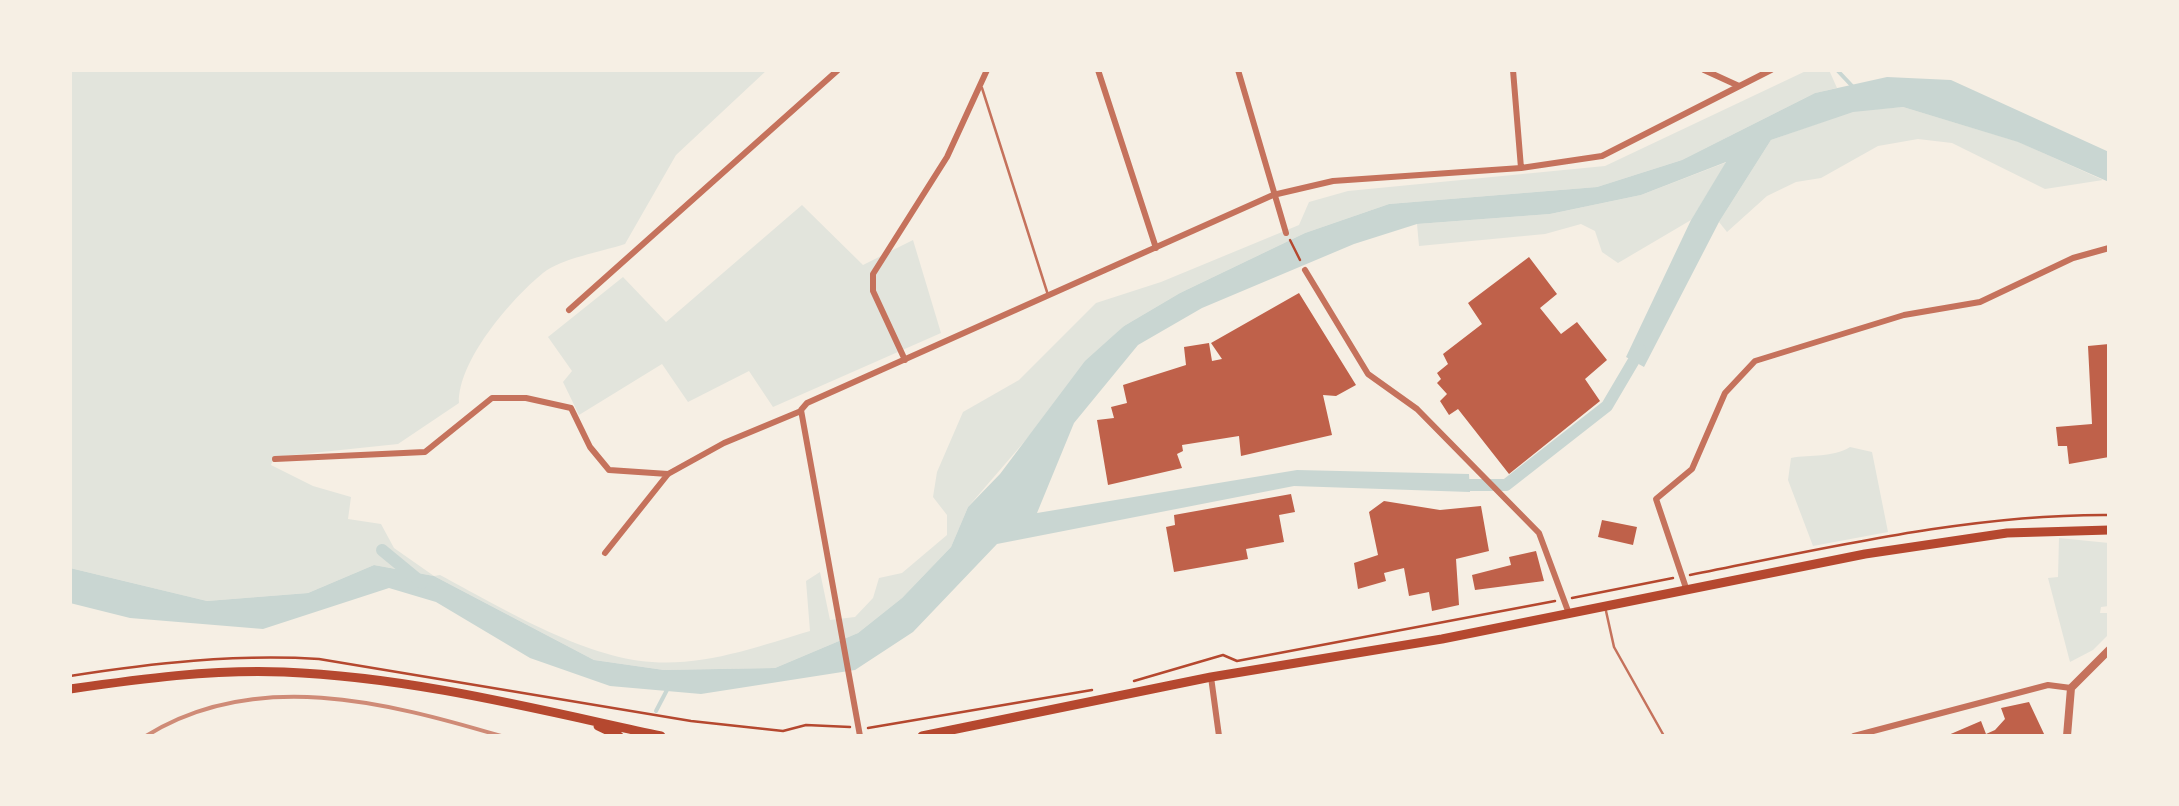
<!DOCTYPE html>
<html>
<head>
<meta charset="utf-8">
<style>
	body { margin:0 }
	#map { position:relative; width:2179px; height:806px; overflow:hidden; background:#f6efe4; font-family:"Fira Sans Condensed",sans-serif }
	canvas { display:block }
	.frame { position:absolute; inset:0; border:72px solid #f6efe4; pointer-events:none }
</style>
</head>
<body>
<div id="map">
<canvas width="2179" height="806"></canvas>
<div class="frame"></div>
</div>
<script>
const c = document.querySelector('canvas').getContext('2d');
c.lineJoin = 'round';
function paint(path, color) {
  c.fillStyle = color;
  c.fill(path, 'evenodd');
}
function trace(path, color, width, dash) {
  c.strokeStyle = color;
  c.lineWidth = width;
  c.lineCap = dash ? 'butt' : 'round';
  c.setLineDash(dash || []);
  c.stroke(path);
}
const green = new Path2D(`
	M70,70H767L676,155L625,244C601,252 562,258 543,273C510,300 458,361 459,403L398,444L274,457L271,465L313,486L351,497L348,519L381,524L394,548L434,576L440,575C500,607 584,658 652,662C706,666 760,646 810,631L806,581L820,572L830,620L855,617L873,598L879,578L902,573L947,535V515L933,497L937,472L963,412L1019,380L1096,303L1161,282L1299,225L1309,202L1348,191L1605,166L1808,70H1829L1837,88L1815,93L1682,160L1597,187L1389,204L1305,233L1180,293L1124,326L968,507L951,547L902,598L858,633L775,668L664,670L594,660L434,576L374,565L308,593L207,601L70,568Z
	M1903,107L2019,142L2103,180L2045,189L1952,143L1918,139L1878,146L1821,178L1796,182L1767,196L1727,232L1719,222L1771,140L1853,111Z
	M1727,162L1691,220L1618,263L1602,252L1595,231L1581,224L1545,234L1419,246L1417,224L1550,214L1641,195Z
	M802,205L863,265L913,240L941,333L773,407L749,371L688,402L662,364L579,415L563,382L572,371L548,337L623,277L666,322Z
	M1850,447L1872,452L1888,532L1813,546L1788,480L1791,458C1812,454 1832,458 1850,447Z
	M2059,538L2109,543V606L2101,607L2100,613H2109V634L2093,650L2070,662L2048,578L2058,577Z`);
const water = new Path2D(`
	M1887,77L1951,80L2109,152V182L2018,142L1903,107L1853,112L1771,140L1719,222L1644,367L1626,357L1691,220L1726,162L1641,195L1550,214L1417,224L1354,244L1202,308L1138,345L1074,423L1037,513L1297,470L1469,474L1470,492L1294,486L997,544L913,632L855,670L701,694L610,686L530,658L436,602L389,588L263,629L130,618L70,603V568L207,601L308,593L374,565L434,576L594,660L664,670L775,668L858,633L902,598L951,547L968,507L1000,474L1085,361L1124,326L1180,293L1305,233L1389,204L1597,187L1682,160L1815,93Z`);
const stream = new Path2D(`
	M1837,70L1854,88
	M656,711L668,688`);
const canal = new Path2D(`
	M1455,485H1506L1607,406L1640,350
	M382,550L422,583`);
const building = new Path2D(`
	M1529,257L1557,294L1540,308L1561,334L1577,322L1607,360L1585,379L1600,401L1509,474L1458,409L1449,415L1440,401L1447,394L1437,383L1441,379L1437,373L1448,364L1443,354L1482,324L1468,303Z
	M1299,293L1356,385L1336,396L1323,395L1332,435L1241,456L1239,436L1182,445L1183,451L1177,454L1182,468L1108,485L1097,420L1114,418L1111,407L1127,403L1123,385L1186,365L1184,347L1209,343L1212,361L1222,359L1211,343Z
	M2109,344V457L2069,464L2067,446H2058L2056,427L2092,424L2088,346Z
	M1291,494L1295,512L1279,515L1284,542L1246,549L1248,559L1174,572L1166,527L1175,525L1174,515Z
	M1384,501L1440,510L1481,506L1489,551L1456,559L1459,605L1432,611L1429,592L1409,596L1404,568L1384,573L1386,581L1358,589L1354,563L1378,555L1369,512Z
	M1602,520L1637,527L1633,545L1598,537Z
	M1536,551L1544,581L1475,590L1472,575L1511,565L1509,557Z
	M2029,702L2045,736H1946L1981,721L1986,734L1995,730L2005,719L2001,708Z`);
const path = new Path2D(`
	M1290,240L1300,260
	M1690,575C1828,548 1969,514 2109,515
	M1572,598L1673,578
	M70,676C153,663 234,654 319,659L691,721L783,731L806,725L850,727
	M1134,681L1223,655L1237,661L1555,601
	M868,728L1092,690`);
const service = new Path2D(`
	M982,88L1048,295
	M1606,611L1614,647L1664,736`);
const minor = new Path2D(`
	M1098,70L1156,248
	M1238,70L1286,233
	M1513,70L1521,168
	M1704,70L1739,86
	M1305,270L1368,374L1417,409L1539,533L1568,611
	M569,310L838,70
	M905,360L873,291V274L947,157L987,70
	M275,459L425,452L492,398H526L571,408L590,447L609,470L668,474
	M605,553L668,474L724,443L801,411
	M1686,588L1656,499L1692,469L1725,393L1755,361L1904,315L1980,302L2073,258L2109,248
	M1211,677L1219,736
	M860,736L801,410L807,403L1273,195L1333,181L1521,168L1602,156L1771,70
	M1854,736L2048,685L2071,688`);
const tertiary = new Path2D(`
	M2067,736L2071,688L2109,650`);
const primary = new Path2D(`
	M70,689C140,679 212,669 284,672C411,677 536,709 661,736
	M598,726L619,736
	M922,736L1211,677L1442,639L1865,554L2007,533L2109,530`);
const rail = new Path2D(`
	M146,736C255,668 386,702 501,736`);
paint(green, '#e2e4dc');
paint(water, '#c9d6d2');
trace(stream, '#c9d6d2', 4);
trace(canal, '#c9d6d2', 12);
paint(building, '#bf614a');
trace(path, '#b5482f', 2.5);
trace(service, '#c5725c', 2.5);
trace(minor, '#c5725c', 6);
trace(tertiary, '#c5725c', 8);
trace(primary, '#b5482f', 9);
trace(rail, '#cf8b77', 4);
</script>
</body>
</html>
